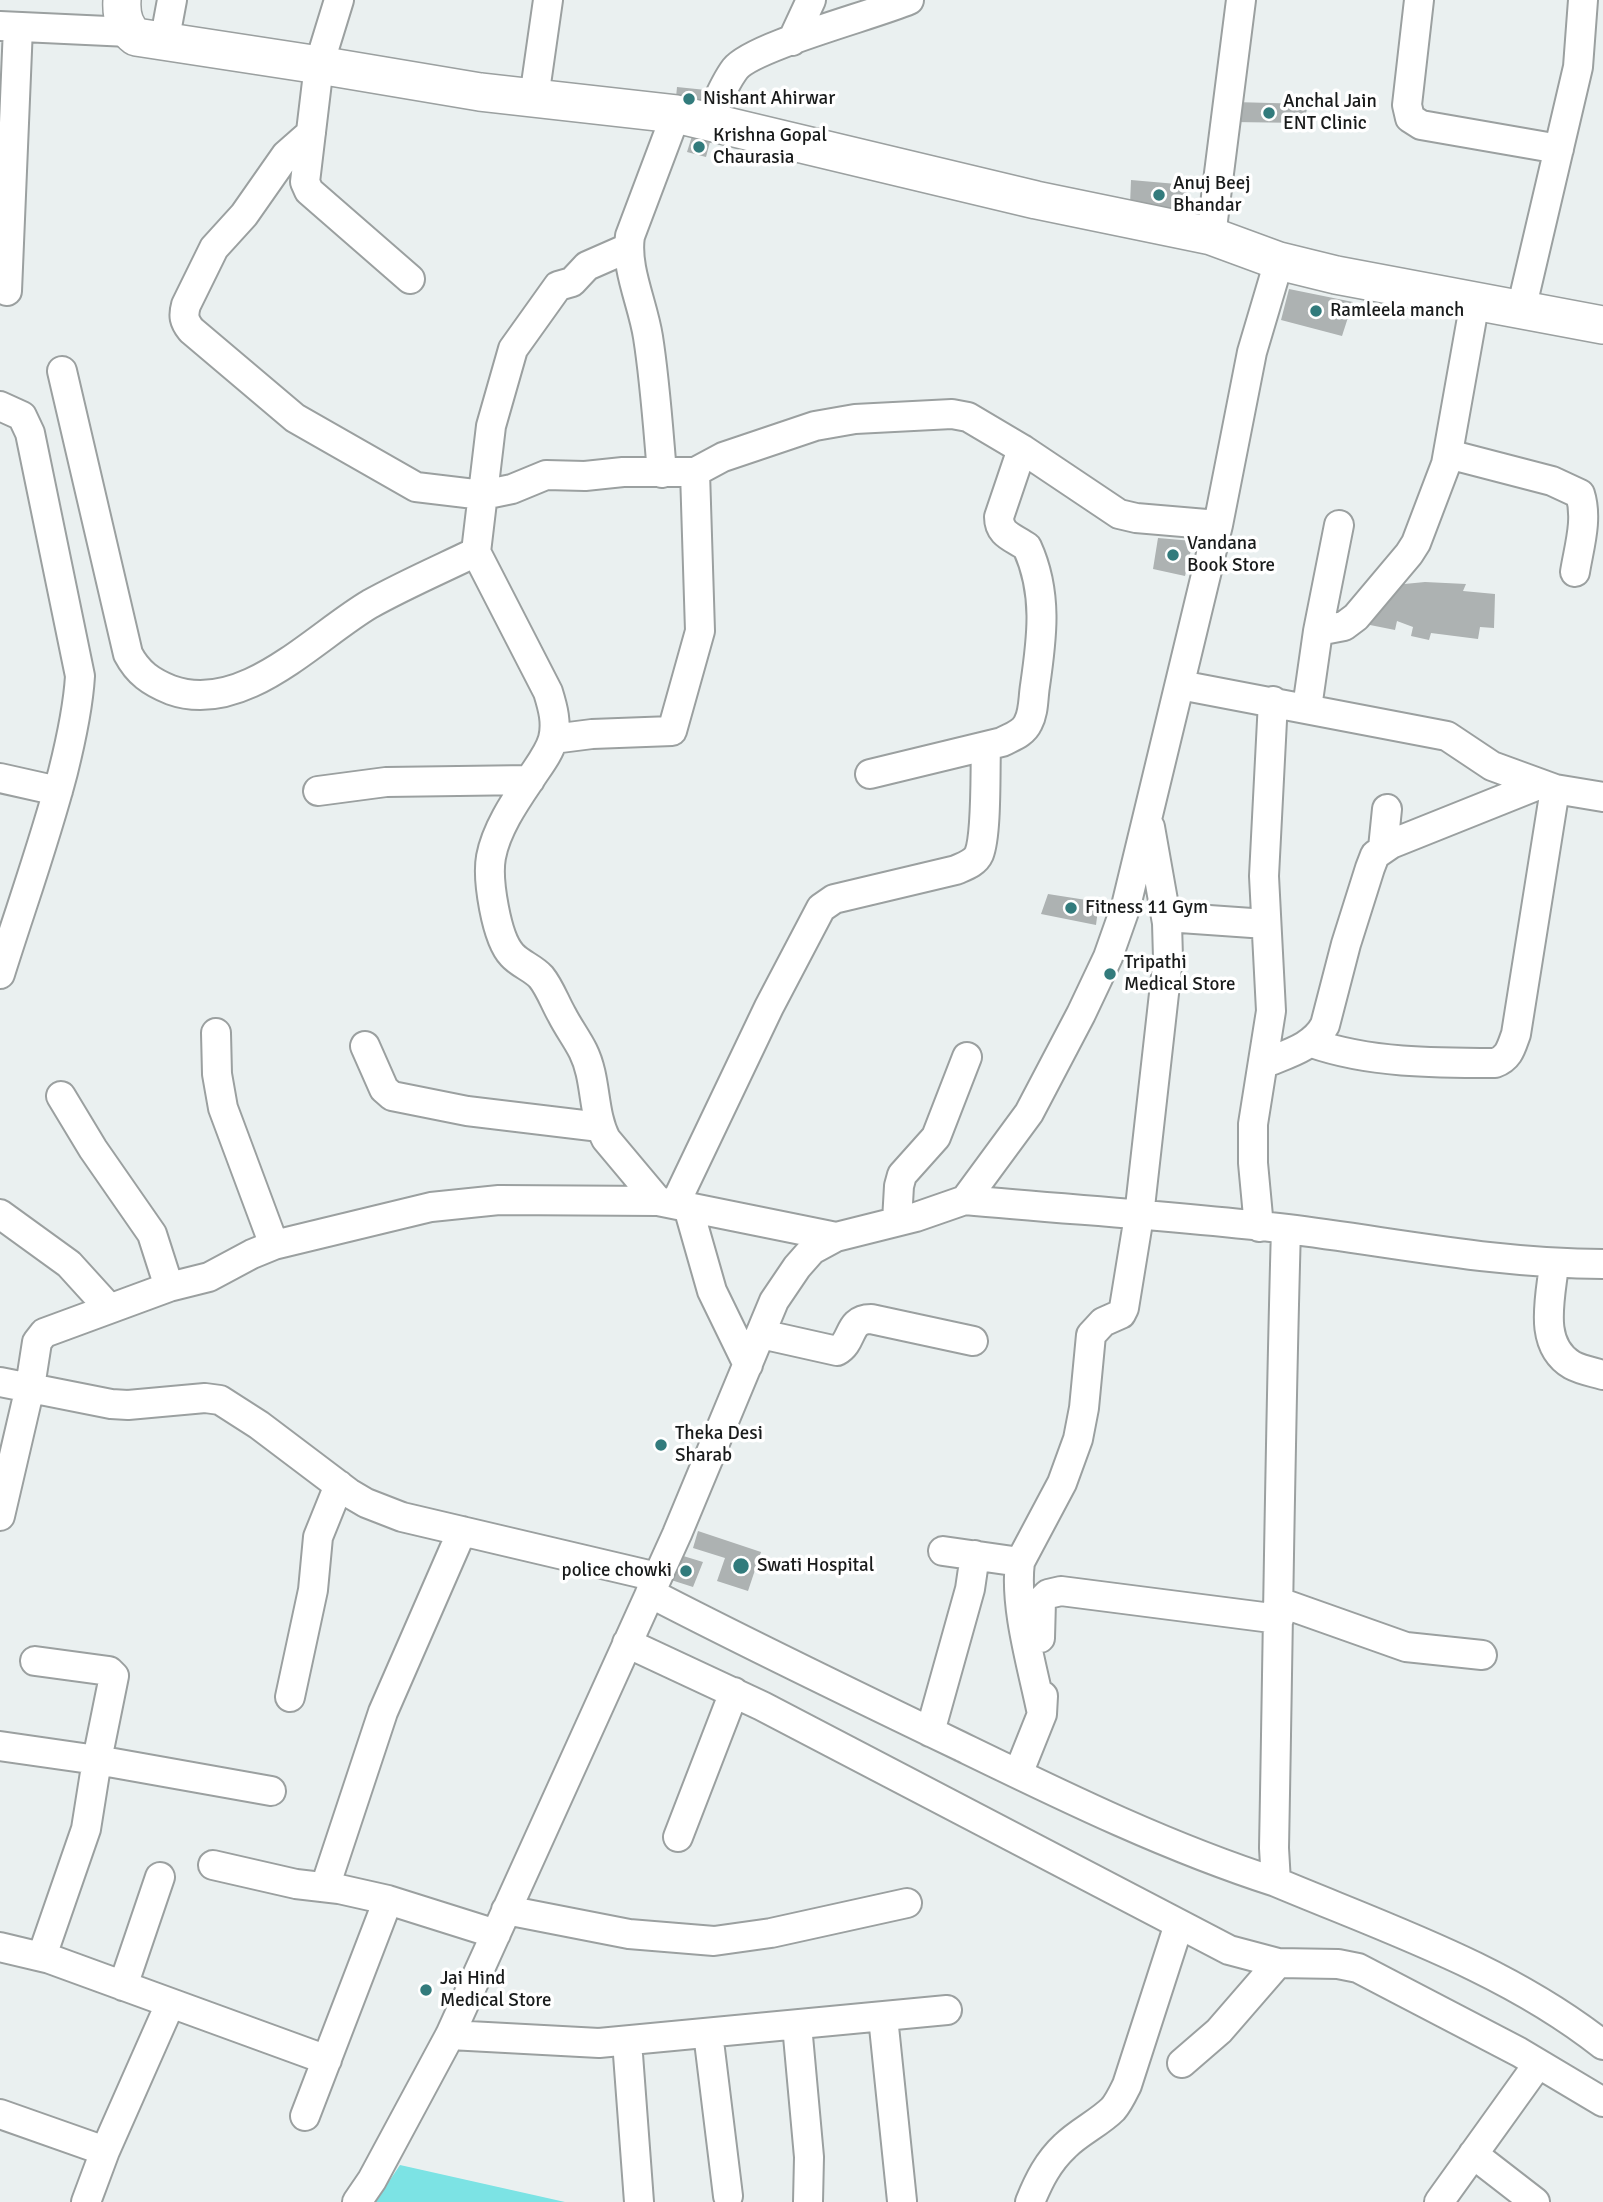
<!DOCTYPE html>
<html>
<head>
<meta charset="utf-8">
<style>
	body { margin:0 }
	canvas { display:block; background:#eaf0f0 }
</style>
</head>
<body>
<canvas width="1603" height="2202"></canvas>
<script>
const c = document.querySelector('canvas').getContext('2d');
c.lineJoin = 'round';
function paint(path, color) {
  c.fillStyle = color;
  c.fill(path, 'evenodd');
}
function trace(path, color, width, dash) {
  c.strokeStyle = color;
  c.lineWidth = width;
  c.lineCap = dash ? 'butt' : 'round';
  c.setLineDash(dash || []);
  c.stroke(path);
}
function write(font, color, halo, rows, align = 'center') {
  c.font = font + ' Signika,sans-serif';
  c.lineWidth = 7;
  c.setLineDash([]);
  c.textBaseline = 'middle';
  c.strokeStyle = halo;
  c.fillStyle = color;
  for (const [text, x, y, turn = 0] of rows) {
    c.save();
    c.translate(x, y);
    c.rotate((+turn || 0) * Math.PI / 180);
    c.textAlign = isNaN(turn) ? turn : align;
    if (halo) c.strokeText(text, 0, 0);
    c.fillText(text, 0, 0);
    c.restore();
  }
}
const green = new Path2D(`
	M400,2165L565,2202H375Z`);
const building = new Path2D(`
	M677,87L706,90L697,112L675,108Z
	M1234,102L1308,104L1304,123L1232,122Z
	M692,136L710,142L706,157L687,152Z
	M1131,180L1188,185L1185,211L1130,205Z
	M1289,289L1353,302L1342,336L1281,320Z
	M1158,538L1193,541L1185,576L1153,569Z
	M1425,582L1466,584L1463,591L1495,594L1494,628L1480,627L1478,639L1431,633L1429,640L1411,636L1413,627L1397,621L1395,630L1365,624L1394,585Z
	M1048,894L1099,902L1096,925L1041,914Z
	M698,1531L761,1552L748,1591L717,1581L725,1558L693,1548Z
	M680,1555L703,1562L693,1587L668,1579Z`);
const minor = new Path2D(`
	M339,0L319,65L305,182L309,191L410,279
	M1419,0L1407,105L1410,118L1421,125L1559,149
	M0,26L129,32
	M792,41L811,0
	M164,43L172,0
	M534,98L548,0
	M708,122C716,105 723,85 735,69C753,46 874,15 909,0
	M311,133L286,155L244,215L214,248L186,305C183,316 184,321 191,330L295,418L416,487L483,495L512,489L546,475L585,476L623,472H695L723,457L815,426L855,419L952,414L968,417L1022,449L1119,514L1136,518L1218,525
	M1211,236L1241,0
	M628,248L587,266L572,282L558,286L513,349L491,426L476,552L548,692C553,708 557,723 553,739C549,754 537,768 529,781C514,803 496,830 491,857C487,879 496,938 512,955C520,964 533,968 541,977C550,988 555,1003 562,1015C568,1027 577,1039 583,1051C597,1079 592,1112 606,1139L658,1201
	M7,291L18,27
	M1521,310L1578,67L1583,0
	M62,371L128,654C138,673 151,682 171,690C243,716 314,637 370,604C404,585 441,569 476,552
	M0,406L22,416L30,433L80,676C78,709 71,740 63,772C45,841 21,907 0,974
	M1448,454L1552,481L1580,494C1588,519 1579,547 1575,572
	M662,473C658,427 655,381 648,337C643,304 625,268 630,236L676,114
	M1318,631L1344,626L1356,617L1409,554L1416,543L1446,464L1475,301
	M1180,685L1447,736L1492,766L1555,789L1603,797
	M1307,708L1318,631L1339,525
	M553,739L592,734L672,731L700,631L695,472
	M870,774L1002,742C1011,737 1023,734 1028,723C1034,712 1033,698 1035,686C1042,638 1048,593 1027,547C1013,537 999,535 999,517L1022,449
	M0,778L58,791
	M318,791L386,782L530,780
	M1383,848L1387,809
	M1166,917L1266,924
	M216,1033L217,1074L223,1108L274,1245
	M1312,1043C1369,1063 1434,1063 1495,1063C1509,1058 1511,1048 1516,1034L1555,789
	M365,1046L384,1089L392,1096L467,1111L600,1127
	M1263,1064C1286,1054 1313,1048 1325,1025L1346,944L1370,868L1375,855L1391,844L1541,784
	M61,1096L93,1149L152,1234L169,1287
	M965,1200C1072,1210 1180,1216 1287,1229C1393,1242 1496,1264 1603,1264
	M675,1204L769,1007L821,908L834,899L956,870C965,866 975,863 979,854C987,834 985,770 986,746
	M688,1207L712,1291L748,1365
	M0,1214L69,1264L109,1308
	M897,1221L899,1186L902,1175L936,1137L967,1057
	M1259,1227L1253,1163V1124L1271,1011L1264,876L1273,701
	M1286,1229C1280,1435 1278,1641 1274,1848L1276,1882C1388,1929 1507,1969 1603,2045
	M1554,1264C1551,1297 1537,1344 1572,1365C1581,1370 1593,1372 1603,1375
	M761,1334L837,1351C854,1342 847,1319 871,1319L973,1341
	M0,1382L111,1404L128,1405L205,1398L220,1400L259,1425L349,1493L366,1503L402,1517L657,1577
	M0,1516L30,1387L37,1342L44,1333L169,1287L209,1277L252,1254L274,1245L431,1207L499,1200L658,1201L836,1237
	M943,1551L1020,1562
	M650,1593C752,1646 856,1696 960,1746C1063,1796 1167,1847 1276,1882
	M1279,1602L1406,1647L1482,1655
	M1040,1638L1041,1601L1048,1594L1061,1591L1279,1619
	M627,1643L762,1706L1229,1950L1278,1963L1338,1964L1358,1968L1519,2052L1603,2102
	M35,1661L109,1671L114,1676L97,1760L86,1829L42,1956
	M290,1697L313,1590L318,1537L339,1485
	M1042,1714C1033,1669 1014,1607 1020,1562L1062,1483L1078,1439L1084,1408L1091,1335L1103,1322L1121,1314L1124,1308L1139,1216L1168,958L1167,923L1150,827
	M930,1732L970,1589L975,1555
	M0,1746L97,1760L271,1791
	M1018,1774L1042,1714L1043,1696
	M678,1837L734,1692
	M213,1865L296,1884L339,1889L388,1900L496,1934
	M325,1887L383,1712L462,1531
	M506,1910L629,1934L714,1941L771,1933L907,1903
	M0,1947L50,1959L327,2060
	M123,1986L160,1877
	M883,2017L902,2201
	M797,2025L809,2157L808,2202
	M708,2033L728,2196
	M450,2035L599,2043L947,2010
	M627,2041L639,2202
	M1182,2063L1219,2031L1278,1963
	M0,2114L105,2151
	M305,2116L388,1900
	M1473,2154L1535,2202
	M86,2202L105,2151L170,2004
	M357,2202L372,2180L450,2035L677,1534L774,1301L797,1267L812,1250L836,1237L916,1217L965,1200L1029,1113L1081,1014L1108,957L1126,906L1218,525L1252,352L1279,261
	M1030,2202C1039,2180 1048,2162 1065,2146C1079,2132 1099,2123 1113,2109C1119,2102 1123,2093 1127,2085L1179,1924
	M1439,2202L1538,2064`);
const major = new Path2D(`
	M122,0C121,15 124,28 136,37L319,65L480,92L676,114L1036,200L1211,236L1279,261L1336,275L1603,325`);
const markers = [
	[689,99,7,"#327b7c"],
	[1269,113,7,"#327b7c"],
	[699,147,7,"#327b7c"],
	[1159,195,7,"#327b7c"],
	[1316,311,7,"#327b7c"],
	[1173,555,7,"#327b7c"],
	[1071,908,7,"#327b7c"],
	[1110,974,7,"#327b7c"],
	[661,1445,7,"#327b7c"],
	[741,1566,9,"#327b7c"],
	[686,1571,7,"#327b7c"],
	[426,1990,7,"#327b7c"]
];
const poiNames = [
	["Nishant Ahirwar",703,99],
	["Anchal Jain",1283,102],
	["ENT Clinic",1283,124],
	["Krishna Gopal",713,136],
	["Chaurasia",713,158],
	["Anuj Beej",1173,184],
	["Bhandar",1173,206],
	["Ramleela manch",1330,311],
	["Vandana",1187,544],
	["Book Store",1187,566],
	["Fitness 11 Gym",1085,908],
	["Tripathi",1124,963],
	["Medical Store",1124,985],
	["Theka Desi",675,1434],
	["Sharab",675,1456],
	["Swati Hospital",757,1566],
	["police chowki",672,1571,"right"],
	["Jai Hind",440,1979],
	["Medical Store",440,2001]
];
paint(green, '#7ce3e4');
paint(building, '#adb2b2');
trace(minor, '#9ba0a0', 32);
trace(major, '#9ba0a0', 40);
trace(minor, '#fff', 28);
trace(major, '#fff', 37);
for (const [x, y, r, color] of markers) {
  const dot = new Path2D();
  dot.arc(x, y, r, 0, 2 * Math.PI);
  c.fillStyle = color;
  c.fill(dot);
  trace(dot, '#fff', 2.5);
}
write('19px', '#191b1b', '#fff', poiNames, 'left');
</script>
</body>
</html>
